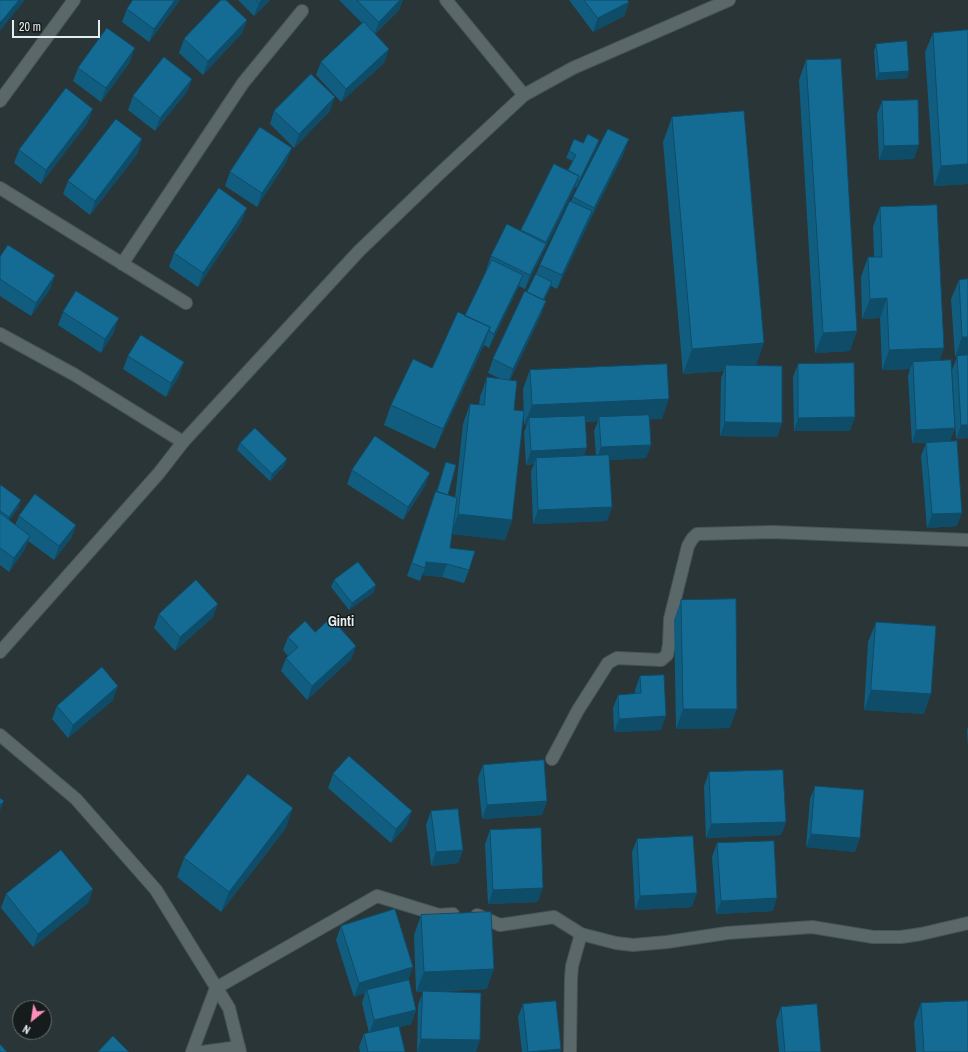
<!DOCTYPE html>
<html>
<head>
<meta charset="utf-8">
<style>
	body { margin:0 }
	#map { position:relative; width:968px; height:1052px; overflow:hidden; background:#293537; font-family:"Archivo Narrow",sans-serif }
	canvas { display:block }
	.north { position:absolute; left:12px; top:1000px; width:40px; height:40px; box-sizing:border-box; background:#161c1c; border:1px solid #697070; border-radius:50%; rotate:210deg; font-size:11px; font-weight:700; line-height:16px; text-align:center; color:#e6edee }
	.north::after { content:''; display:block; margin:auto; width:14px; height:18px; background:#fe8ebd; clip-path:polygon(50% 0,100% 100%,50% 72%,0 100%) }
	.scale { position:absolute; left:12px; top:20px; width:88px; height:18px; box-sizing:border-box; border:2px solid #e6edee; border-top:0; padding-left:5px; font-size:12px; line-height:14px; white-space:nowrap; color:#e6edee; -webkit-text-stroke:3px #161c1c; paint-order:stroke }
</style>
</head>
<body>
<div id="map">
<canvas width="968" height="1052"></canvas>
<div class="north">N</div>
<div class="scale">20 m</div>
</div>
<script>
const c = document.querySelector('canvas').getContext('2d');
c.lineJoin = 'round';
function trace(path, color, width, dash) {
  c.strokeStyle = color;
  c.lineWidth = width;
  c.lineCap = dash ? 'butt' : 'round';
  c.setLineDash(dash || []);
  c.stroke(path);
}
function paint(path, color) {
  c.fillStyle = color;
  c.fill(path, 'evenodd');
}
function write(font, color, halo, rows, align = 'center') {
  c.font = font + ' "Archivo Narrow",sans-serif';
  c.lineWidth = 3;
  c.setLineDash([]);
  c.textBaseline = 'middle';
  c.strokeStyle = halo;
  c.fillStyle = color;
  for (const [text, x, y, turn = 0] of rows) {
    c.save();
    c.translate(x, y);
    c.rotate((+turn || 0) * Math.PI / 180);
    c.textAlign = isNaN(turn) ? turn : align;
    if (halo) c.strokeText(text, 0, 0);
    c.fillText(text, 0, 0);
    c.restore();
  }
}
const street = new Path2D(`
	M446,0L524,95
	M0,101L74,0
	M0,188L186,303
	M122,264L243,83L302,11
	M0,334L75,375L183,442
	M0,735L76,799L156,890L229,1008L240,1052
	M552,759L578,710L608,663L617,658L661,660L667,655L669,645L670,619L688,546L692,539L697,534L773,532L968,540
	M477,915L500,925L554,917L581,934L616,943L633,945L667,942L727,933L812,927L873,937H901L921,934L968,923
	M192,1052L216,988L377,896L439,915L453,914
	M202,1052L239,1047
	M570,1052L571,979L572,966L581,934`);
const secondary = new Path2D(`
	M0,652L159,473L183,442L359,251L437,176L524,95L573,68L729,0`);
const wall = new Path2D(`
	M180,0L149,42L122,22L127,9Z
	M238,0H270L254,16Z
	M339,0H403L399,10L375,34L389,49L384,63L341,102L316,75L321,62L362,23Z
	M569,0H627L629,2L624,16L593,32Z
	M247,20L242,33L203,75L179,53L184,39Z
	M968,30V184L934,186L925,52L933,33Z
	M876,44L909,71L907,78L876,80L874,51Z
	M806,60L850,351L815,353L799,80Z
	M130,62L101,102L73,81L78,68Z
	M192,79L187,92L155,131L128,110L133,96Z
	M882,101L914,159L879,160L877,114Z
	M274,111H330L294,148L270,124Z
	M672,117L756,365L782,423L777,437L720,436L721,378L724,371L683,374L663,142Z
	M88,122L41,184L14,163L19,150Z
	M599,140L597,147L576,188L575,187L525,289L519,286L489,348L484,345L435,449L384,425L391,405L432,368L465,316L487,270H486L491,256L521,231L554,164L568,170L573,161L566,158L569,151L583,143Z
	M138,153L90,215L63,194L68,181Z
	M624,153L589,222V221L557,289L551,286L544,300L546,301L541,315L510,380L514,410L512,520L505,540L452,534L450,548L469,570L464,583L442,577L422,575L420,581L407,576L431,505L436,491L437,492L446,462L447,495L455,498L463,424L470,404L479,405L480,397L487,377L501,379L488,373L493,359L536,274L540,265L573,197Z
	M287,161L257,207L225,186L230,172Z
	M880,207L944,348L939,360L955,428L950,441L957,526L927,528L921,456L926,443L938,442L912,443L908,376L910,369L882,370L880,318L862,319L861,277L868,257H874L873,227Z
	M242,221L198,287L169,267L174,253Z
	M0,257L55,275L50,289L31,316L0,296Z
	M968,279V438L956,439L952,370L957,357H955L951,299L959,280Z
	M63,312L114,332L101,353L58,325Z
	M128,356L184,362L179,376L166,397L123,369Z
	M798,364L850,431H794L793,377Z
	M530,370L662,419H650L651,445L646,458L609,460L612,507L607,521L533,524L531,471L534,464L526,465L524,432L527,424L524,425L523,389ZM598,421L594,431L596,455L584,456L585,422Z
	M240,443L287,459L284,466L270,481L237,450Z
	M352,470L425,486L403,520L347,484Z
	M0,487L19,507L9,520L15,525L19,516L76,525L71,538L54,560L28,541L25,549L9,572L0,565Z
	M334,580L374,592L349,610L331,587Z
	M681,600L730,728L676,729L674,620Z
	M159,614L213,617L175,651L154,628Z
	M876,622L924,714L864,710L868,642Z
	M315,632L356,646L351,659L307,700L281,671L286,658L288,656L283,650L288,637Z
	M640,676L661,730L614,732L613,708L618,695L635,694V690Z
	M113,700L68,738L52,719L57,706Z
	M968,727V749L967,730Z
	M483,765L547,801L542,815L482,819L478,778Z
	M709,772L786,822L781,835L706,838L704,786Z
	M333,774L407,825L391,843L328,788Z
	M815,786L855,852L806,847L810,799Z
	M431,811L463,850L458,863L431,866L426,825Z
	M286,828L221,912L177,877L184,858Z
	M490,830L538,902L488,904L485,844Z
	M637,839L692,907L635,910L632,852Z
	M717,843L773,911L716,914L712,857Z
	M93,889L88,903L33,947L1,908L6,894Z
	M421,915L487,989L429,992L476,1052H417L418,1005L423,992H416L414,935Z
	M341,926L408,981L416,1010L411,1024L399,1027L405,1052H360L359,1047L364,1034L369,1033L362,1003L365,993L354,997L336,940Z
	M921,1003L968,1052H916L914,1022Z
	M523,1004L561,1049L560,1052H522L518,1017Z
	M781,1007L821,1052H779L776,1021Z`);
const shadedWall = new Path2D(`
	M19,0H25L0,31V25L1,22Z
	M175,0H180L149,42L154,29Z
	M262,0H270L254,16L259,3Z
	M400,0H403L399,10L374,35L379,22Z
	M629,2L624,16L593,32L598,18Z
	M247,20L242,33L203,75L208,61Z
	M135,48L130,62L101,102L106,88Z
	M389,49L384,63L341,102L346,89Z
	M909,71L907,78L876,80L879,73Z
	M192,79L187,92L155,131L160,118Z
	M335,97L330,111L294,148L299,134Z
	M93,109L88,122L41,184L46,170Z
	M142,139L138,153L90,215L95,201Z
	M629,139L624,153L589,222L594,208Z
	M599,140L597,147L576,188L579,181Z
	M919,145L914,159L879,160L884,146Z
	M292,148L287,161L257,207L262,193Z
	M968,164V184L934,186L941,166Z
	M579,176L574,190L525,289L530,275Z
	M247,208L242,221L198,287L203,273Z
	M592,211L588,225L557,289L562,275Z
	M55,275L50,289L31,316L36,303Z
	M523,275L518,288L489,348L494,334Z
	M552,282L549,289L539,309L541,303Z
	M887,298L880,318L862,319L870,299Z
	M546,301L541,315L509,382L513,369Z
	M119,318L114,332L101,353L105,339Z
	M490,327L483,347L435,449L443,429Z
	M857,331L850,351L815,353L823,333Z
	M962,337H968V356L955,357Z
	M764,343L755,369L726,365L724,371L683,374L692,349Z
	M944,348L937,368L913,362L910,369L882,370L889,350Z
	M184,362L179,376L166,397L171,383Z
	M669,399L662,419L600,421L599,417L598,421L530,424L529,418L527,424L524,425L532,405Z
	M855,417L850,431H794L798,418Z
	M725,422L782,423L777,437L720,436Z
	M961,425H968V438L956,439Z
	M955,428L950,441L912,443L916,430Z
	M651,445L646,458L596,461L601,447Z
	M587,448L582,462L536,458L534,464L526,465L531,451Z
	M287,459L284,466L270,481L272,474Z
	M430,473L425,486L403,520L408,507Z
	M21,500L19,507L6,524L9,517Z
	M612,507L607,521L533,524L538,510Z
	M962,513L957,526L927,528L932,514Z
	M458,514L512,520L505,540L451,534Z
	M76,525L71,538L54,560L59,546Z
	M30,536L25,549L9,572L14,558Z
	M426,562L447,564L442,577L422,575L425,568Z
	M376,585L374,592L349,610L352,603Z
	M218,604L213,617L175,651L180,637Z
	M356,646L351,659L307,700L312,686Z
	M118,686L113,700L68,738L73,725Z
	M871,690L931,694L924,714L864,710Z
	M683,709H737L730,728L676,729Z
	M666,716L661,730L614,732L619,719Z
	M4,801L0,811V805Z
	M547,801L542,815L482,819L487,805Z
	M293,808L286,828L221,912L229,892Z
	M412,811L407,825L391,843L396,829Z
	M786,822L781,835L706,838L711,824Z
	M811,834L860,838L855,852L806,847Z
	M463,850L458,863L431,866L436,852Z
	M543,888L538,902L488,904L493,890Z
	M93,889L88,903L33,947L38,934Z
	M697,893L692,907L635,910L640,896Z
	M777,898L773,911L716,914L721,901Z
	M413,967L408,981L367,990L365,993L354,997L359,983Z
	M494,969L487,989L416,992L424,972Z
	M416,1010L411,1024L369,1034L374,1020Z
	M421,1039L480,1040L476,1052H417Z
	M561,1049L560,1052H528Z`);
const building = new Path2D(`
	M0,0H19L1,22H0Z
	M133,0H175L154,29L127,9Z
	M221,0H226L247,20L208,61L184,39Z
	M257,0H262L259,3Z
	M357,0H400L379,22Z
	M584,0H627L629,2L598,18Z
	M364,22L389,49L346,89L321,62Z
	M107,28L135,48L106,88L78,68Z
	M968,30V164L941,166L933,33Z
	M907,41L909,71L879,73L876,44Z
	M164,57L192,79L160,118L133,96Z
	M841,59L857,331L823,333L806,60Z
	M311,74L335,97L299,134L274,111Z
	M66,88L93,109L46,170L19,150Z
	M918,100L919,145L884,146L882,101Z
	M744,111L764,343L692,349L672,117Z
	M116,119L142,139L95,201L68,181Z
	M260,127L292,148L262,193L230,172Z
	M608,129L629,139L594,208L573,197Z
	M588,134L599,140L579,181L577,180L579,176L568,170L576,155L569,151L574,139L583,143Z
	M554,164L579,176L546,242L521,230Z
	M219,188L247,208L203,273L174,253Z
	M570,201L592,211L562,275L540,265Z
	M937,205L944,348L889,350L887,298L870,299L868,257H882L880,207Z
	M507,224L546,244L530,275L491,256Z
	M8,245L55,275L36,303L0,279V257Z
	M492,260L523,275L494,334L489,331L490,327L465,316Z
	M536,274L552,282L543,300L527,292Z
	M968,279V337H962L959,280Z
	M76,291L119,318L105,339L63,312Z
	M525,291L546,301L513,369L493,359Z
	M458,312L490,327L443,429L391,405L413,359L432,368Z
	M141,335L184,362L171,383L128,356Z
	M968,355V425H961L957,356Z
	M951,360L955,428L916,430L913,362Z
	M854,363L855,417L798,418V364Z
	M667,364L669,399L532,405L530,370Z
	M726,365L782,366V423L725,422Z
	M487,377L517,381L514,410L524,411L512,520L458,514L470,404L484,405Z
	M649,415L651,445L601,447L599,417Z
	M585,416L587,448L531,451L529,418Z
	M255,428L287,459L272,474L240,443Z
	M375,436L430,473L408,507L352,470Z
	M957,441L962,513L932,514L926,443Z
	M609,455L612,507L538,510L536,458Z
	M446,462L456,465L448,495L437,492Z
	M1,485L21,500L9,517L0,511V487Z
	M436,491L457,498L450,548L475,551L469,570L447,564L426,562L425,568L412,563Z
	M35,494L76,525L59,546L19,516Z
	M0,513L30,536L14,558L0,548Z
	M358,562L376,585L352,603L334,580Z
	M196,580L218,604L180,637L159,614Z
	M736,599L737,709H683L681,600Z
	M331,618L356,646L312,686L286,658L298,647L288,637L305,621L315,632Z
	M876,622L936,626L931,694L871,690Z
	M102,667L118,686L73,725L57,706Z
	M664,675L666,716L619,719L618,695L641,693L640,676Z
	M349,756L412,811L396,829L333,774Z
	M544,760L547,801L487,805L483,765Z
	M783,770L786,822L711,824L709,772Z
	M248,774L293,808L229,892L184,858Z
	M815,786L864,790L860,838L811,834Z
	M0,798L4,801L0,805Z
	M458,809L463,850L436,852L431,811Z
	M541,828L543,888L493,890L490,830Z
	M693,836L697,893L640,896L637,839Z
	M774,841L777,898L721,901L717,843Z
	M61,850L93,889L38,934L6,894Z
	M395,909L413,967L359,983L341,926Z
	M491,912L494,969L424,972L421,915Z
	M409,980L416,1010L374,1020L367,990Z
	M423,991L481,993L480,1040L421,1039Z
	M556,1001L561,1049L528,1052L523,1004Z
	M968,1001V1052H924L921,1003Z
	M817,1004L821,1052H785L781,1007Z
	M399,1026L405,1052H368L364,1034Z
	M113,1036L129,1052H98Z
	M0,1044L7,1052H0Z`);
const quarterNames = [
	["Ginti",341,622]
];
trace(street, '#495354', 14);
trace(secondary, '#495354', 14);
trace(street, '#5b686a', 12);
trace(secondary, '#5b686a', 12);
paint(wall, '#115d80');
paint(shadedWall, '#0e4c68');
paint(building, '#146c95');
trace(building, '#0e4c68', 1);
write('bold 14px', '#e6edee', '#161c1c', quarterNames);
</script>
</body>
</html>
